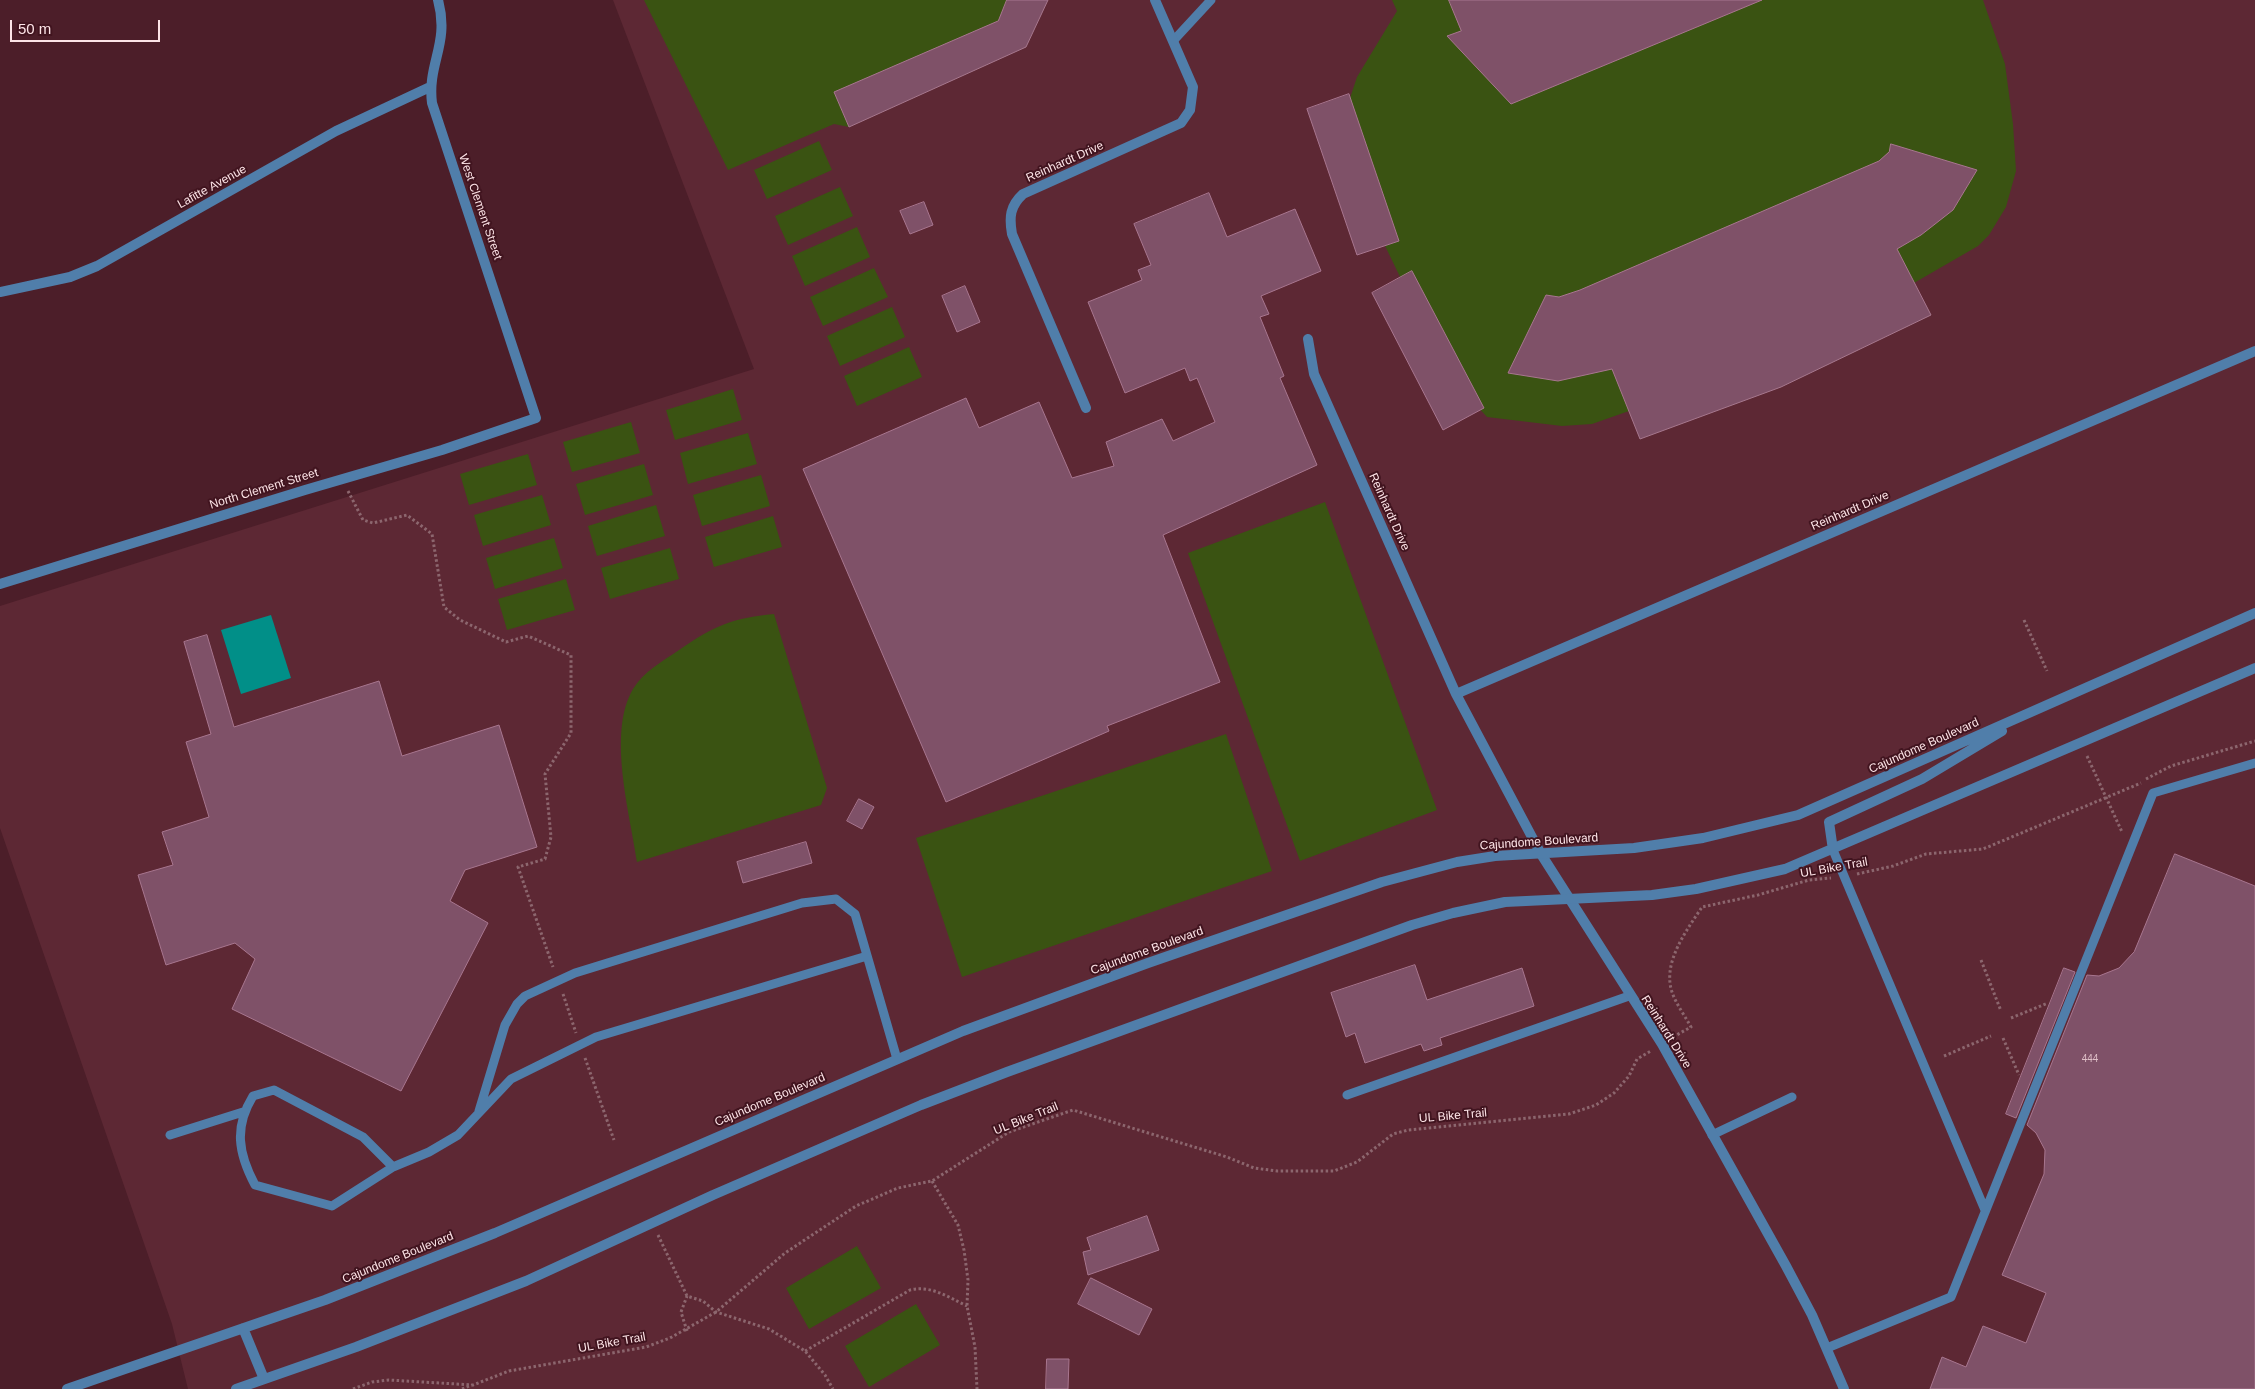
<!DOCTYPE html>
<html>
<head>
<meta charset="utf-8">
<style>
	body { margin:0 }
	#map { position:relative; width:2255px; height:1389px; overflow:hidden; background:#4c1e29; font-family:Helvetica,sans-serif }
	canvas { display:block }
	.scale { position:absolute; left:10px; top:20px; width:150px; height:22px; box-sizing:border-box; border:2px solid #fde4e7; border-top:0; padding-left:6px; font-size:15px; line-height:18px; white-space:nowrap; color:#fde4e7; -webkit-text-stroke:4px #41141f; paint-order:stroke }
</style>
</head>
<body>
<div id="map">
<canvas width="2255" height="1389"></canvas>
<div class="scale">50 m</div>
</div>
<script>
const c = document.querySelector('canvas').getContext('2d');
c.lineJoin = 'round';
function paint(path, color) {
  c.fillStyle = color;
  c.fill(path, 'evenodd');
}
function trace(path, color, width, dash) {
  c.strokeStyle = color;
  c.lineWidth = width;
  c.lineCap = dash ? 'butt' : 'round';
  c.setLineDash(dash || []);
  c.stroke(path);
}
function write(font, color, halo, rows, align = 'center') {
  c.font = font + ' Helvetica,sans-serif';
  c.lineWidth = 4;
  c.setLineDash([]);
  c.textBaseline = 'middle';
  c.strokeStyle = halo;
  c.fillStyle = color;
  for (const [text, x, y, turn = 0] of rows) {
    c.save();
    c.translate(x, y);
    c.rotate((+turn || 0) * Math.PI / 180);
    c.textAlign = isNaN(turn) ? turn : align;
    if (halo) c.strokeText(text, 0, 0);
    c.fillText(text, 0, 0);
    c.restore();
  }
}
const built = new Path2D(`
	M613,0H2255V1389H188L172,1324L0,828V606L754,369Z`);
const green = new Path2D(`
	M644,0H1048L1026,47L849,127L834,124L728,170Z
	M1392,0H1983L2005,64L2013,124L2016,171L2006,207L1989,235L1978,246L1914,283L1931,315L1781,387L1640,439L1629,411L1592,424L1562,426L1487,417L1446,372L1374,223L1345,113L1357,77L1397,11Z
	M819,141L832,170L767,199L754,170Z
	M840,187L853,216L788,245L775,216Z
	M857,227L870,257L805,286L792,256Z
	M874,268L888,297L823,326L810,297Z
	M892,307L905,337L840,366L827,336Z
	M909,347L922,377L857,406L844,376Z
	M733,389L742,420L675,440L666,410Z
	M631,422L640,453L572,472L563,442Z
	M748,433L757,464L688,484L680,453Z
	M528,454L537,485L469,505L460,474Z
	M644,464L653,495L585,515L576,484Z
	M761,475L770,506L702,526L693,495Z
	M542,495L551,525L483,546L474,515Z
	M1325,502L1437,810L1300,861L1188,553Z
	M656,505L665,536L597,556L588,526Z
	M773,516L782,547L714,567L705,537Z
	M554,538L563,568L495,589L486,558Z
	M670,548L679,579L610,599L601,568Z
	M566,579L575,610L507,630L498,599Z
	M774,614L827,788L821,805L637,862C630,813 607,733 633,689C643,672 663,661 679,650C714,626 732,618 774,614Z
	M1226,734L1272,871L962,977L916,838Z
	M857,1246L881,1288L809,1329L786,1288Z
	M916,1304L940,1345L869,1387L845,1346Z`);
const water = new Path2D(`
	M271,615L291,678L241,694L221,630Z`);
const building = new Path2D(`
	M1007,0H1048L1026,47L849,127L834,92L998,21Z
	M1449,0H1762L1511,104L1447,36L1461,31Z
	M1349,94L1399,241L1357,255L1307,109Z
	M1891,144L1977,170L1953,210L1921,235L1897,249L1931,315L1781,387L1640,439L1612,369L1558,381L1508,373L1546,295L1559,297L1580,290L1879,161L1889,152Z
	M1209,193L1227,237L1295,209L1321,271L1261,296L1269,314L1260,317L1284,376L1280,378L1317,465L1163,535L1220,682L1107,726L1109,731L946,802L803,469L966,398L979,428L1039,402L1072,478L1114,466L1106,442L1162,419L1173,441L1215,422L1197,378L1190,381L1185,368L1125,393L1088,302L1142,280L1138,270L1151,265L1134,224Z
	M924,202L933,225L910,234L900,211Z
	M1412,271L1484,408L1443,430L1372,293Z
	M965,286L980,322L957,332L942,296Z
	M207,635L234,727L379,681L402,756L499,725L537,847L465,870L450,901L488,923L401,1091L232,1009L255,959L235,943L166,965L138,875L173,865L162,832L209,817L186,742L211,734L184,642Z
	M859,799L874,807L862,829L847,821Z
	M806,842L812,863L743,883L737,862Z
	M2175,854L2255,886V1389H1930L1942,1357L1966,1367L1983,1326L2026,1343L2046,1293L2002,1275L2044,1174L2045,1150L2036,1133L2027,1125L2087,975L2099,976L2119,968L2134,952Z
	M1415,965L1427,1000L1522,968L1534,1006L1440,1038L1442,1045L1424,1051L1421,1044L1365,1063L1355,1033L1346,1037L1331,993Z
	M2064,968L2075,972L2016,1118L2006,1114Z
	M1147,1216L1159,1250L1088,1275L1083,1252L1091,1250L1087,1238Z
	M1091,1278L1152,1309L1139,1335L1078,1304Z
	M1047,1359H1069L1068,1389H1046Z`);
const path = new Path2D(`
	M348,491L363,520L373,523L407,515L432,534L444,607L460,620L506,642L528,636L571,655V733L545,774L551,837L545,859L518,867L553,967
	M2024,620L2047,671
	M2087,756L2122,832
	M2146,779L2171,766L2255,741
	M1857,874L1893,866L1926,854L1983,849L2141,783
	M1981,960L2001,1011
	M563,994L576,1033
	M2011,1018L2048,1003
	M1673,1037L1691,1027C1685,1016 1676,1004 1672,992C1662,962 1687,930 1702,907L1758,895L1809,880L1831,878
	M2003,1038L2019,1075
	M1944,1056L1991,1036
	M585,1058L614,1140
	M932,1181L958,1225L964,1250L968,1280L967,1306L975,1347L977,1389
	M658,1235L687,1296L703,1301L716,1312L769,1329L805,1351L825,1375L833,1389
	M687,1331L681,1312L687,1296
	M805,1351L910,1290C931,1285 948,1297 967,1306
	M353,1389L372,1382L389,1380L473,1385L509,1371L646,1347L670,1338L716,1312L785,1253L856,1206L898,1188L932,1181L1009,1132L1073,1110L1227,1157L1254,1168L1277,1171H1334L1357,1162L1393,1134L1408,1130L1569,1114L1596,1105L1614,1093L1629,1076L1637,1059L1651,1051
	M462,1389L472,1385`);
const service = new Path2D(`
	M1174,40L1211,0
	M1833,850L1985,1210
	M1347,1095L1629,996
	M479,1111L505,1025L517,1004L525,996L575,973L802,903L836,899L855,914L897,1059
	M170,1135L243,1112
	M1712,1135L1792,1097
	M393,1167L332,1206L255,1185C238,1153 234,1127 253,1096L274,1090L363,1137L393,1167L429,1152L458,1135L511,1079L596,1037L867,956
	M1827,1348L1951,1297L2153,793L2255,763`);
const minor = new Path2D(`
	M0,292L70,277L97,266L336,131L430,87
	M1308,339L1314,374L1456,694L1541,854L1662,1044L1786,1266L1812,1315L1844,1389
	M1086,408L1012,234C1009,217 1010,206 1023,194L1181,123L1190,110L1193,87L1155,0
	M0,584L305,490L442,450L536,418L432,103C427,63 450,44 438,0
	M1456,694L2255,351`);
const tertiary = new Path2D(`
	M1833,850L1829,822L1922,779L2002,731
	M243,1328L264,1379
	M67,1389L325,1300L495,1233L963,1031L1148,963L1382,882L1457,862L1495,856L1634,848L1703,838L1798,815L2255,613
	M236,1389L356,1347L526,1281L713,1195L921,1105L1007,1072L1412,925L1453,913L1505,902L1652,895L1696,889L1785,869L2255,668`);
const numberNames = [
	["444",2090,1059]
];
const streetNames = [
	["Reinhardt Drive",1065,162,-24],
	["Lafitte Avenue",212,187,-29],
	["West Clement Street",480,207,71],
	["North Clement Street",264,489,-17],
	["Reinhardt Drive",1850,511,-23],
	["Reinhardt Drive",1389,512,66],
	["Cajundome Boulevard",1924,746,-24],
	["Cajundome Boulevard",1539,842,-4],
	["UL Bike Trail",1834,868,-10],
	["Cajundome Boulevard",1147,951,-20],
	["Reinhardt Drive",1666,1032,58],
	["Cajundome Boulevard",770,1100,-23],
	["UL Bike Trail",1453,1116,-5],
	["UL Bike Trail",1026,1119,-22],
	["Cajundome Boulevard",398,1258,-22],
	["UL Bike Trail",612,1343,-10]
];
paint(built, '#5d2834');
paint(green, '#3a5312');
paint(water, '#018f88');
paint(building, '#7f5168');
trace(building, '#a8768f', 1);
trace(path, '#8c666e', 3, [2.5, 2.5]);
trace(service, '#507eaa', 9);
trace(minor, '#507eaa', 10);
trace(tertiary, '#507eaa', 10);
write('10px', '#debfc7', null, numberNames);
write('12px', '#fde4e7', '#41141f', streetNames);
</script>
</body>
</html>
